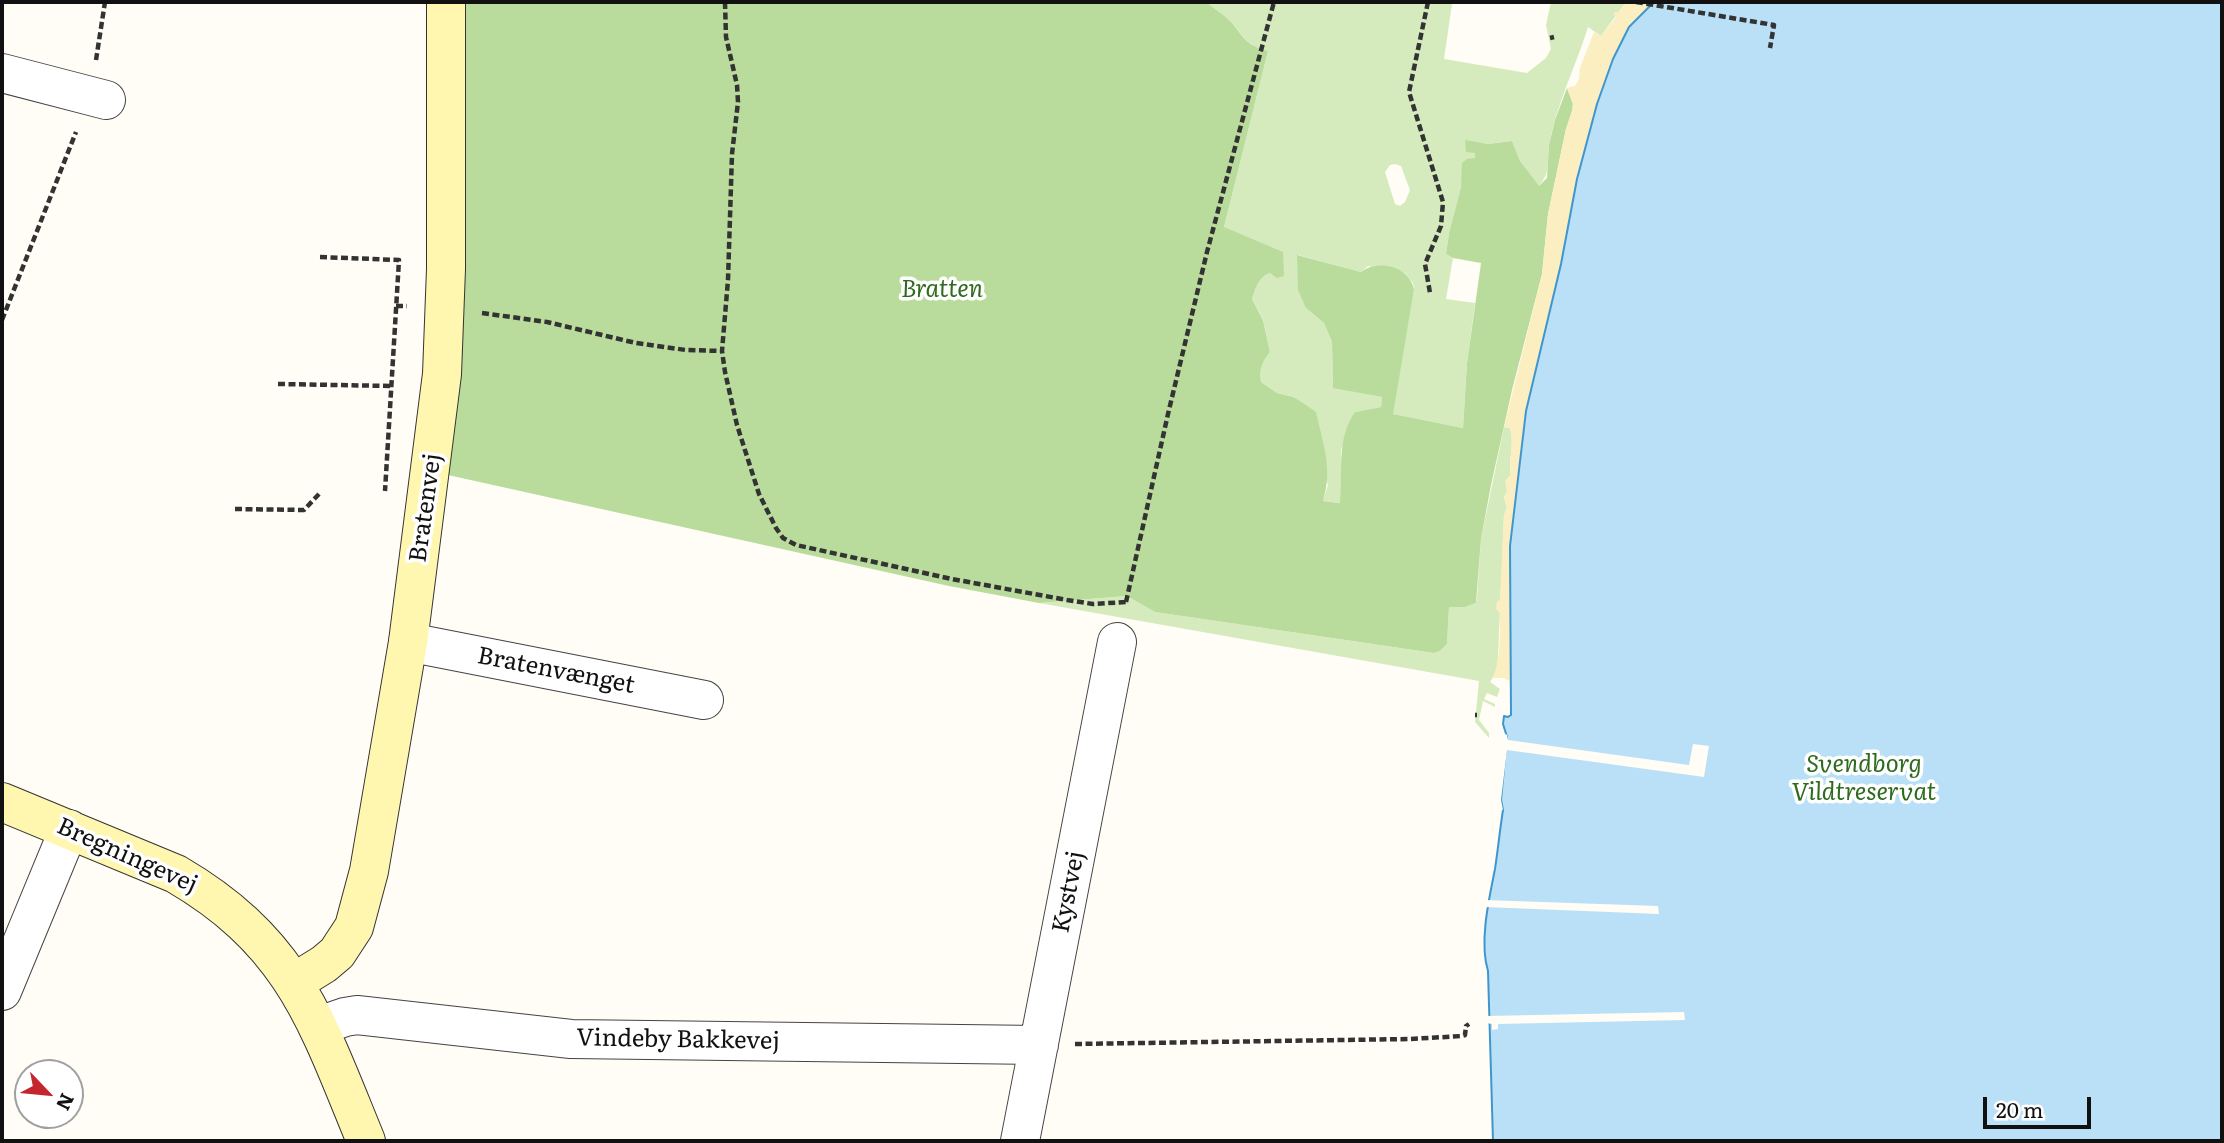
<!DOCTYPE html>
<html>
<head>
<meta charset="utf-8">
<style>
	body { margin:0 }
	#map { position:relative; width:2224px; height:1143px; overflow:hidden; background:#fffdf5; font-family:Literata,serif }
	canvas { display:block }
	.frame { position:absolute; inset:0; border:4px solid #111; pointer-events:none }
	.north { position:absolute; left:14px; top:1059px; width:70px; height:70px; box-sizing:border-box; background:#fff; border:2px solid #a0a0a0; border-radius:50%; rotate:116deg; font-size:19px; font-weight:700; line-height:28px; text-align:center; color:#111 }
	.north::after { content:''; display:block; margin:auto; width:24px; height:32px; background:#c4262e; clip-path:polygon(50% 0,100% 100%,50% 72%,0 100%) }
	.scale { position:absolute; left:1983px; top:1097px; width:108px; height:32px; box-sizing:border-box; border:4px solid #111; border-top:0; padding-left:9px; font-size:21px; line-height:24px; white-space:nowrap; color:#111; -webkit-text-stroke:5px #fff; paint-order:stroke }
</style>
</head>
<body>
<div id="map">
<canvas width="2224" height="1143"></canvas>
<div class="frame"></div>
<div class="north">N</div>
<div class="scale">20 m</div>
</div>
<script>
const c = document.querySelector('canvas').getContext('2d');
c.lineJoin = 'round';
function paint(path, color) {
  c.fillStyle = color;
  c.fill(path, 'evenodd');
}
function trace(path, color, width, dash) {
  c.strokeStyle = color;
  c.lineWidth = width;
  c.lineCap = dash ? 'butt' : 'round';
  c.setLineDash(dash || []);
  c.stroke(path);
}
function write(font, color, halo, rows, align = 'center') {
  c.font = font + ' Literata,serif';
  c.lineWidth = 7;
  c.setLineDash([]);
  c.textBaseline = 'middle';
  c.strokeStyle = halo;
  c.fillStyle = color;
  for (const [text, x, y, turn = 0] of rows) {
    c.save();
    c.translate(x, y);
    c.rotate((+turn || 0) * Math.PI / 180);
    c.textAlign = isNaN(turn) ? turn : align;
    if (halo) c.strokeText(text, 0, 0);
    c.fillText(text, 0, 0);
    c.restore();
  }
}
const green = new Path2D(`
	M1206,2H1443L1452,4L1444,59L1527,73L1546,58L1551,49L1546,25L1551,2H1626L1601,36L1588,27C1576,66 1556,105 1549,146C1547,163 1551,173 1538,187L1520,161L1512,141L1488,144L1466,141L1475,153V159L1461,187L1449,233L1446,254L1453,258L1446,299L1475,303L1467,363L1463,428L1392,414L1414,290L1413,283L1405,273L1368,266L1361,272L1298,255L1306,308L1324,323L1332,342L1333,387L1382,397L1381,407L1355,412L1341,450V503L1323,501L1328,485L1295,397L1277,393L1261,382C1259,369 1262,362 1270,352L1263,319L1252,299C1255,289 1259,276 1270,273L1224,227L1268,51C1243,44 1245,36 1229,20C1222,13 1213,8 1206,2ZM1395,164L1401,166L1410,190L1405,202L1400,206L1395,204L1385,172L1390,165Z
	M1504,427L1510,428C1515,444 1508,458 1511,475L1506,481L1507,492L1504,497L1507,508L1504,515L1498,657L1496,673L1490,682L1500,689L1497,697L1487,693L1484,699L1495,704V707L1483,701L1479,720L1489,733V738L1475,722L1479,681L1039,603L1127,596L1155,612L1434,653L1440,651L1447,644L1449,607H1465L1476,603L1477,598L1481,539Z`);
const forest = new Path2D(`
	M462,2H1206C1213,8 1222,13 1229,20C1245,37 1243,44 1268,51L1224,227L1283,252L1284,276L1277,278L1270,273C1259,276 1255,289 1252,299L1263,320L1270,352C1262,362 1259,369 1261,382L1277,393L1294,397L1316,412C1323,444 1333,469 1323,501L1340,503C1343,472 1336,439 1355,412L1381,407L1382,397L1333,388L1332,342L1324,323L1306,308L1298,290L1297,255L1361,272C1378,259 1410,266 1414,290L1393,414L1463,428L1467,363L1481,263L1453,258L1446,254L1449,233L1461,187L1462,163L1467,159L1475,158V153L1466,152L1465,140L1488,144L1512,141L1520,161L1539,186L1547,178L1549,145L1555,120L1567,88L1573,104L1572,111L1566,129L1548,214L1542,274L1512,390L1491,485L1481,539L1476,603L1465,607H1449L1447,644L1440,651L1434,653L1155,612L1127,596L1039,603L949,586L448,475Z`);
const sand = new Path2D(`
	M1626,2H1654L1629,27L1613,59L1597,104L1577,179L1561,264L1526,411L1510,547V681L1503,678H1492C1501,665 1500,629 1500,613L1496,609L1497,602L1500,599L1504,515L1507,508L1504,497L1507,492L1505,481L1511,474C1508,458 1515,444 1510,428L1504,427L1542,274L1548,214L1566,129L1572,111L1573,104L1567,88L1575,86L1579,79L1580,68L1594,32L1601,36L1617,16L1613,15L1615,12H1618Z`);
const water = new Path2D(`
	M1654,2H2222V1141H1493L1488,971C1479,942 1489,899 1495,869C1498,849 1500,829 1503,810L1501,800L1507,737L1503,724L1504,716L1508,717L1511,715L1510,546L1526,411L1561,264L1577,179L1597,104L1613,59L1629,27Z`);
const pier = new Path2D(`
	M1502,732L1507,735L1508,740L1689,765L1693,744L1709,746L1704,777L1507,750L1501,800L1503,810L1499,809L1498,800L1504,737Z
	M1485,900L1658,906L1659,914L1485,907Z
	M1684,1012L1685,1020L1498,1024V1029L1492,1030V1024L1486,1023V1016Z`);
const path = new Path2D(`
	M725,2L726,37L737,85L738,102L732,154L728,280L722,351L725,372L737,425L759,494L776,528L783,538L796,545L952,579L1067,600L1093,604L1126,602
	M1428,2L1409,92L1443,202L1441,226L1425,264L1430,293
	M1636,2L1774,25L1770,48
	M1550,38L1554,37
	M96,60L105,2
	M320,257L399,260L385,491
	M396,306H407
	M482,313L547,322L636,343L686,350L722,351
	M2,320L76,132
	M278,384L391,386
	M235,509L304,510L319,494
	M1126,602L1168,414L1207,252L1274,2
	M1475,715H1477
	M1075,1044L1410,1039L1462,1036L1465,1035L1466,1026L1469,1024`);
const street = new Path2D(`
	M2,73L106,100
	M408,642L704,700
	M2,991L69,829
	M319,1026L345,1017L357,1015L571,1039L1039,1045
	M1020,1141L1117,642`);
const secondary = new Path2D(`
	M2,802L176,874C294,943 317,1022 366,1141
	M295,982L324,964L337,953L354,927L369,871L408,642L442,374L446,269V2`);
const parkNames = [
	["Bratten",942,290],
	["Svendborg",1864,765],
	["Vildtreservat",1864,793]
];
const streetNames = [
	["Bratenvej",426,508,-82],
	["Bratenvænget",556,671,11],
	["Bregningevej",127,856,24],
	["Kystvej",1069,892,-79],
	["Vindeby Bakkevej",678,1040,1]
];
paint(green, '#d5ebbd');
paint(forest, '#b9dc9c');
paint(sand, '#fbeec1');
paint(water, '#b9e0f7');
trace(water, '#3f96cf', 2);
paint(pier, '#fffdf5');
trace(street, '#444', 40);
trace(secondary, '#333', 40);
trace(path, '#333', 4.5, [7, 3.5]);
trace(street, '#fff', 38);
trace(secondary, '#fff6b0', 38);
write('italic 24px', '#2f6b1f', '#fff', parkNames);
write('24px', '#111', '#fff', streetNames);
</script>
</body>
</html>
